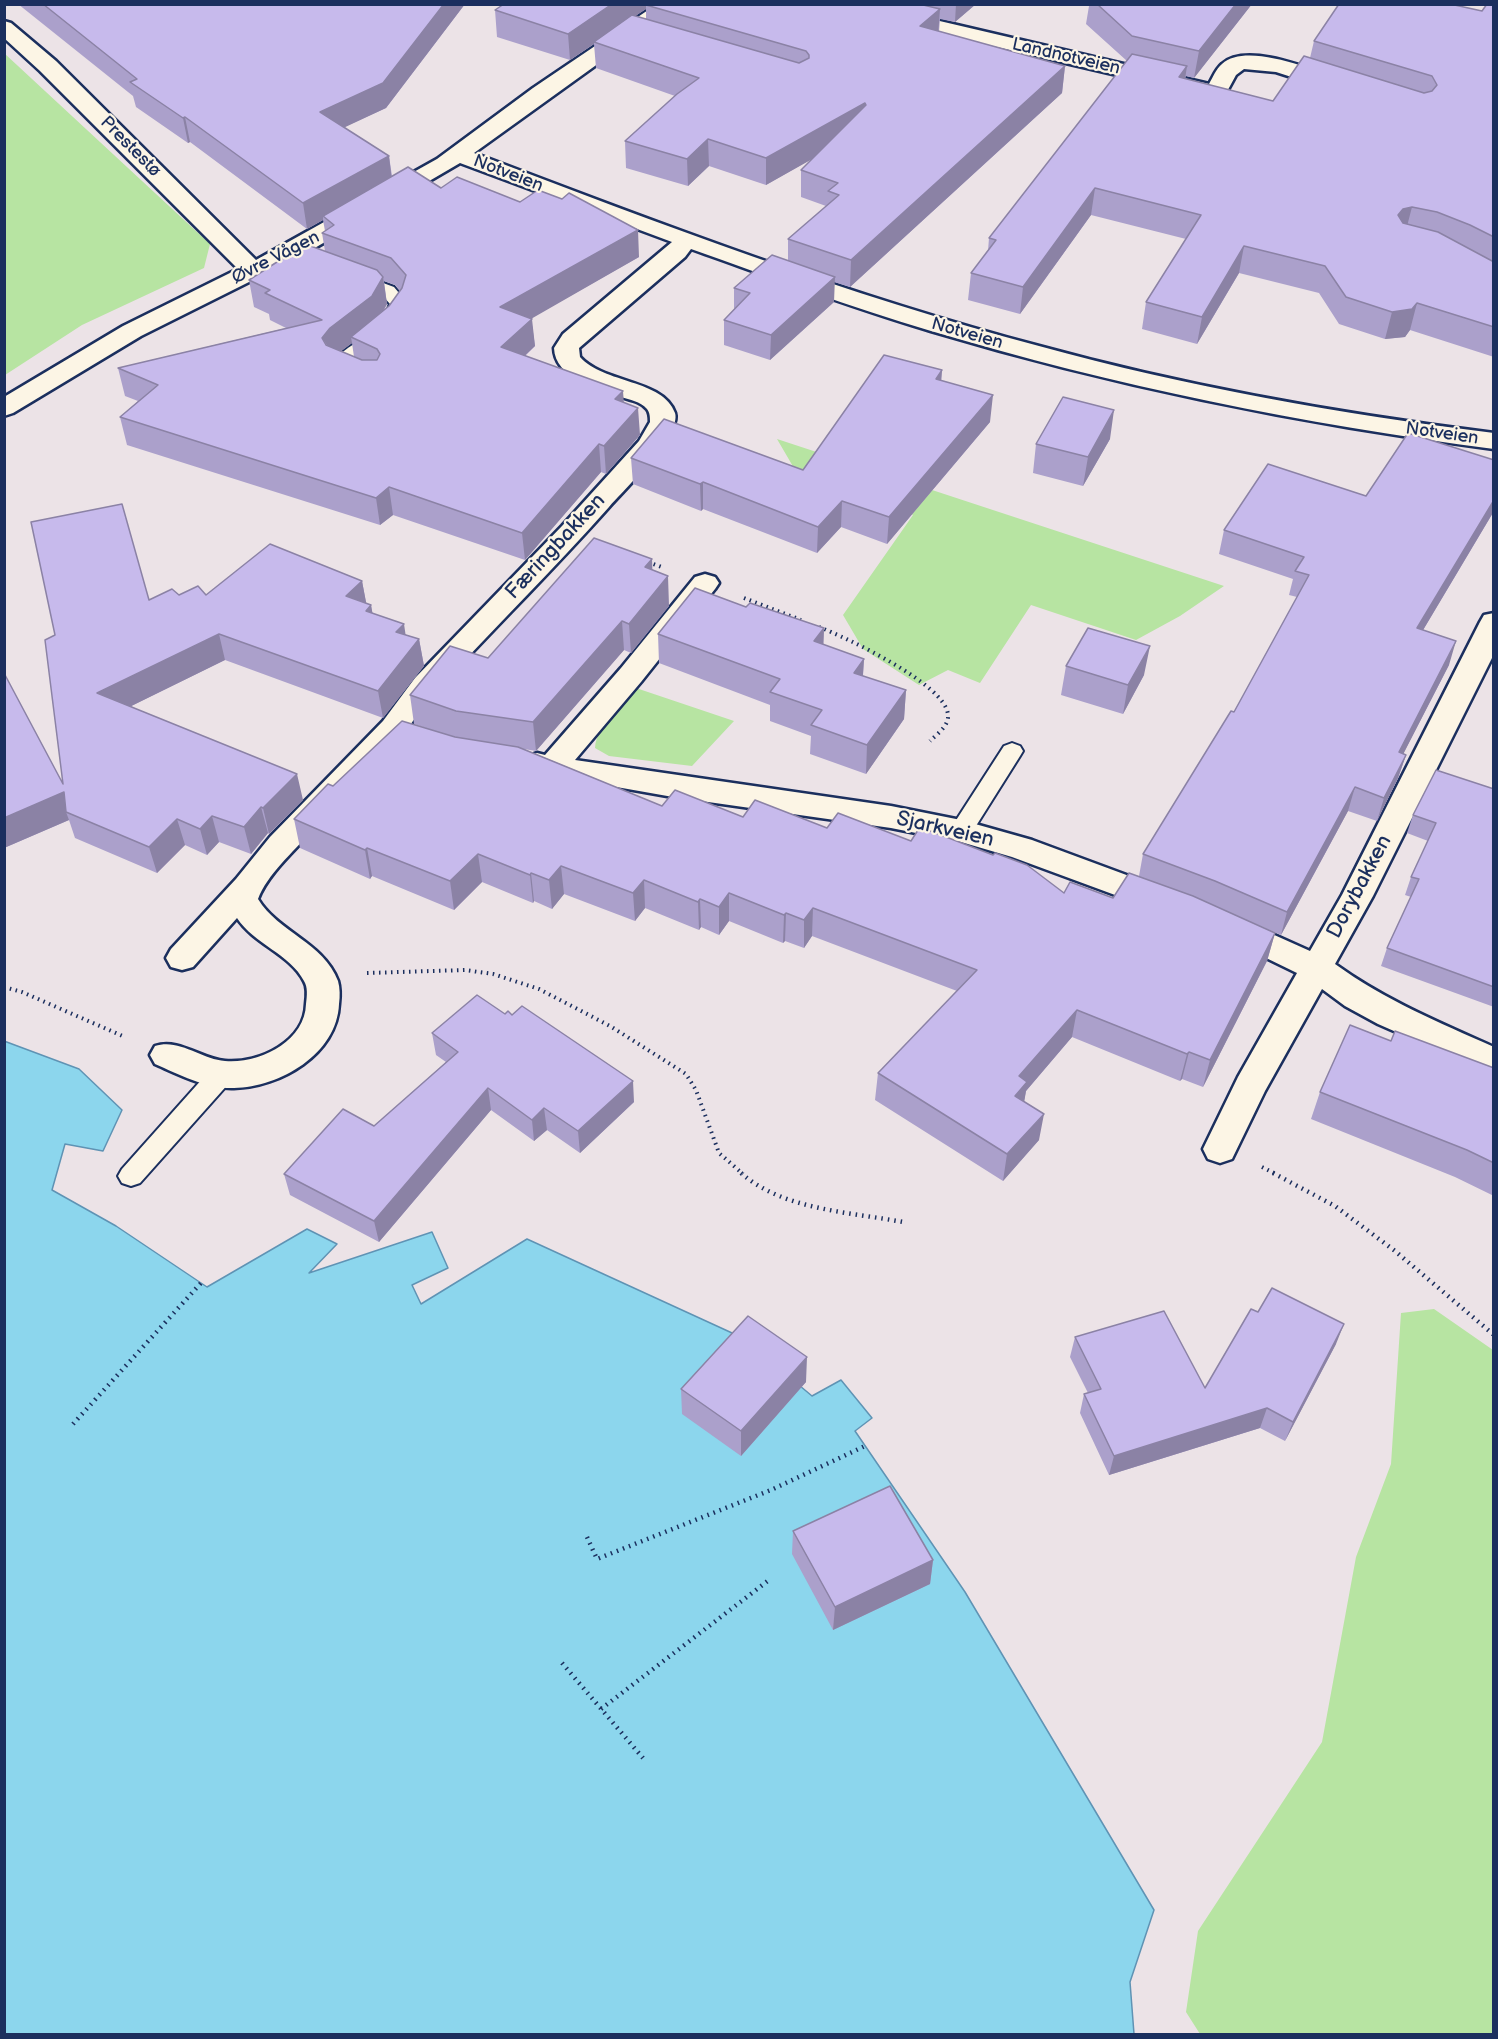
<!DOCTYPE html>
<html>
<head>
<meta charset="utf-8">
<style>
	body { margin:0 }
	#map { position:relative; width:1498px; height:2039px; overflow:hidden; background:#ece3e7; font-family:"Balsamiq Sans",sans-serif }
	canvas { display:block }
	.frame { position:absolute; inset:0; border:6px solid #1b2f5e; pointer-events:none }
</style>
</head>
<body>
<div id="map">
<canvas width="1498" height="2039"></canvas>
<div class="frame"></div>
</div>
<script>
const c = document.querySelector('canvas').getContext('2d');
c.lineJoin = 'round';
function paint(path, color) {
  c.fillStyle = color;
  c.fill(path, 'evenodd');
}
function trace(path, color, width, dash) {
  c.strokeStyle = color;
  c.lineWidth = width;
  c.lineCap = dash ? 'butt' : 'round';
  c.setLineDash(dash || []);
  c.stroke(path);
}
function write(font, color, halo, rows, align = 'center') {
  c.font = font + ' "Balsamiq Sans",sans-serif';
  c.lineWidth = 4.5;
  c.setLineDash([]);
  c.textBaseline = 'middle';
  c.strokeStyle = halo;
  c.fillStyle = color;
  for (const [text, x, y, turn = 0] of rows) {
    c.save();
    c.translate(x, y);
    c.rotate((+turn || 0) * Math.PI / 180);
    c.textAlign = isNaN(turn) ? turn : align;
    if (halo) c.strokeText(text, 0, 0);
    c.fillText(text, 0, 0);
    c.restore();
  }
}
const green = new Path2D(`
	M4,53L210,244L204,268L82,325L5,375Z
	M777,439L1224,586L1180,616L1136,640L1031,605L980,683L948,670L919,685L863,649L843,615L913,515L798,475Z
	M636,688L734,721L692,766L609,756L595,748C597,724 620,706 636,688Z
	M1434,1309L1493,1350V2034H1200L1186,2012L1198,1931L1322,1742L1356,1557L1391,1464L1401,1313Z`);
const water = new Path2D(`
	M4,1041L79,1069L122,1110L103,1151L65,1144L52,1190L116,1226L207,1287L307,1229L337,1244L309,1273L432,1232L448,1268L412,1285L421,1304L527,1239L743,1338L812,1396L841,1380L872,1418L855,1431L965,1592L1154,1910L1130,1982L1134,2034H5Z`);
const pathFar1 = new Path2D(`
	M648,562L664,568
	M744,598L801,620
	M819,627C845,637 946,684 948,715C949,726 937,734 930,741
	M367,973L465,970L493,974L539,989L610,1026L686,1074L696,1090L719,1153L743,1174
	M4,987L22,992L125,1037
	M1262,1167L1276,1174`);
const path = new Path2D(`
	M741,1173C783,1210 850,1212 903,1222
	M1273,1173L1335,1206L1395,1251L1494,1335
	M73,1424L201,1283
	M587,1537L597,1559L771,1490L865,1446
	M562,1663L643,1758
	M601,1709L769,1580`);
const lane = new Path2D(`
	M356,273L394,287L408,304C398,333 374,348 351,365L361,373L358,377C348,379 335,375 329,366C347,341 378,339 390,304L382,295L350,282L347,278L350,274Z
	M1012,743L1020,746L1023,751L1020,756L969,837L961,839L953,837L950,831L953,825L1004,746Z
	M221,1065L230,1068L233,1075L230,1082L140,1183L131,1186L122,1183L118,1176L122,1169L212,1068Z`);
const street = new Path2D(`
	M657,4H681L474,153C660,224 847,295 1039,346C1188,387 1340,414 1494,433V449C1303,424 1115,386 931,331C850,307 770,277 691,249L685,257L579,348L580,357C604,384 663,379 675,413C682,434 623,491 609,507C553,570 494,628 438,689C421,707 409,729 393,747C366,775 339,804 311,832C293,852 267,875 258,899C278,932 324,943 338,981C340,988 340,996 339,1004C337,1054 280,1087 234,1088C207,1089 180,1075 155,1064L150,1055L155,1046C179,1038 201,1059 225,1061C260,1064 305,1041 306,1004C307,996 308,987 304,981C290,954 254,944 237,918L193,967L182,970L171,967L166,958L171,949L236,879L270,837L383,721L415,678L562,526L639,441L650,422C650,417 650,413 647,409C640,401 630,400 621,397C597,390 555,378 554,348L563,334L672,242L460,163L301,256L141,336L13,413L4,416V397L123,326L238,269L40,71L4,38V21L11,23L56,61L256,260L437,159L533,88Z
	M828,4H867L1209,84C1213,77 1216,69 1222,64C1247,41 1315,71 1343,80L1346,85L1343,90L1335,91L1276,72L1244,69L1236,75L1224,97L1216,98L838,10L831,8Z
	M705,574L715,577L719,583L715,589L641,682L575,760L891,806L961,820L1032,840L1175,893L1180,901L1175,909L1164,913L1153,909L1012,857L961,842L891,828L673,797L526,771L522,764L526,757L537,753L545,755L621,668L695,577Z
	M1494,613V654L1373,896L1335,964C1385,1000 1438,1022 1494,1047V1075L1378,1024L1345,1006L1322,989L1265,1091L1232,1159L1220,1163L1208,1159L1203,1149L1238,1077L1297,973L1221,936L1216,928L1221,920L1232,916L1310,951L1342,895L1480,622L1484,615Z`);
const wall = new Path2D(`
	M18,4H465L386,108L344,127L389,156L392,176L441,188L639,257L531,318L535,346L525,356L624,402L640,435L606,474L601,472L525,560L393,515L380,525L127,445L120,417L138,401L125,396L118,368L286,328L270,320L269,314L254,307L249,280L325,251L322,233L325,231L323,220L307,229L190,142L188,143L136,107L133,96ZM384,281L395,285L400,291L389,306L384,310L387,304ZM352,343L354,357L341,351Z
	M504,4H976L955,22L940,19L939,32L1065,66L1062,93L850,287L834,282V302L770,360L724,345V320L734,309V288L788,260V239L826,206L801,197V170L813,158L766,185L709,166L688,186L626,168L625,141L675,96L596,68L594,44L570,60L497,37L495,10ZM646,9V19L635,16Z
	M1084,4H1252L1194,78L1186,76L1185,79L1273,101L1310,58L1314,41L1482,11L1494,4V357L1410,330L1405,337L1385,339L1339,324L1319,293L1239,273L1197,344L1142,329L1146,302L1186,239L1091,215L1020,314L968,300L971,273L988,251L989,238L1127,61L1086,24L1089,6Z
	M942,370L941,381L990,422L887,544L841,527L817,553L703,509L701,511L633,484L631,458L803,470Z
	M1110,439L1083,486L1033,473L1036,444Z
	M1494,460V511L1423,630L1449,665L1403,754L1406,755L1398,778L1377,821L1348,811L1281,935L1219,908L1275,933L1267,961L1203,1087L1182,1079L1180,1081L1072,1037L1026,1091L1024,1101L1039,1140L1003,1181L875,1100L878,1073L957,991L812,936L804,948L785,941L783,943L729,921L719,935L701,927L699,930L645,908L635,921L564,894L552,909L534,901L533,903L482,882L454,910L372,876L370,879L300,848L294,819L333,786L426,728L414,724L410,695L488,658L652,559V570L669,606L631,653L624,650L536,751L524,749L662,806L827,828L911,841L1064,893L1113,898L1139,876L1143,854L1234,712L1297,597L1289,595L1293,579L1219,554L1224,530L1366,496Z
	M362,581L366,603L371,605L372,613L405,635L419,639L424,666L383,718L225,660L131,706L303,800L269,834L268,833L251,854L219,842L207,855L185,845L157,873L75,838L69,820L4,848V673L63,784L149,600L179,595H206Z
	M746,607L824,628L823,645L864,659L863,676L906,690L904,719L866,774L810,754L811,736L770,721V705L659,663L658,634Z
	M1066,666L1144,675L1123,714L1061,695Z
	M1494,789V1007L1381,966L1387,948L1411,897L1405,895L1411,877L1428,841L1407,833L1413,815Z
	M432,1033L634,1102L580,1153L547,1130L534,1141L491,1110L379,1242L290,1195L284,1174L374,1126L446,1062L436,1055Z
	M1391,1041L1494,1068V1196L1455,1177L1311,1119L1320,1092Z
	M1258,1312L1336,1344L1285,1441L1260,1428L1109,1475L1080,1413L1084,1394L1088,1393L1070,1357L1075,1337L1205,1388Z
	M806,1382L741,1456L682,1414L681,1389Z
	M793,1531L933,1560L930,1584L833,1630L792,1554Z`);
const shadedWall = new Path2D(`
	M444,4H465L386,108L324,137L320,112Z
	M612,4H652L646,5V9L596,42H594V44L570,60L568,34Z
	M956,4H976L955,22Z
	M1236,4H1252L1194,78L1199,51Z
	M940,9L938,36L920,26Z
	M1065,66L1062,93L850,287L851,260Z
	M1187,66L1183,93L1179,77Z
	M865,103L864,130L766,185V158Z
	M185,117L190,142L188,143L183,118Z
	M708,139L709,166L688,186L687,159Z
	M389,156L392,181L323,216V220L307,229L303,203Z
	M1095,188L1091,215L1020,314L1023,287Z
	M1412,207L1405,234L1398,215L1403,209Z
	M638,230L639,257L503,335L500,307Z
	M1244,246L1239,273L1197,344L1202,317Z
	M383,277L387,304L376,323L351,337L352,343L335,356L322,338L330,328Z
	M835,277L834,302L770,360L771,335Z
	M1417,303L1410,330L1405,337L1385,339L1392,312Z
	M532,319L535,346L504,375L501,347Z
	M942,370L940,396L936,379Z
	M623,391L625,418L615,399Z
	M993,395L990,422L887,544L889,517Z
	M638,408L640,435L606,474L604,446Z
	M1114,410L1110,439L1083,486L1088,457Z
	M599,444L601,472L525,560L522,533Z
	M703,482V509L701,511L700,484Z
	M389,487L393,515L380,525L376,498Z
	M1494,500V511L1410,652L1417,628Z
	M842,501L841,527L817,553L818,527Z
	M652,559L653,588L645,567Z
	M668,576L669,606L631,653L629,624Z
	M362,581L367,607L346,596Z
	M371,605L376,632L366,611Z
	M622,621L624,650L536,751L533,722Z
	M404,624L408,651L396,632Z
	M824,628L823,657L814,641Z
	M219,634L225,660L105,719L97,693Z
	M419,639L424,666L383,718L378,691Z
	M1456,641L1449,665L1392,776L1399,752Z
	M1150,646L1144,675L1123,714L1128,685Z
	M864,659L862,688L854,673Z
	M906,690L904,719L866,774L867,745Z
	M1406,755L1398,778L1377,821L1384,798Z
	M297,774L303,800L269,834L263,808Z
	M1355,787L1348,811L1281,935L1287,912Z
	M64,792L66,812L69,820L4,848V818Z
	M261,807L268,833L251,854L244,827Z
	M212,816L219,842L207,855L200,829Z
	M177,819L185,845L157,873L149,847Z
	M367,848L372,876L370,879L365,850Z
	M478,854L482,882L454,910L450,881Z
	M561,866L564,894L552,909L549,880Z
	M531,873L534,901L533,903L530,875Z
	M644,880L645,908L635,921L633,893Z
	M729,893V921L719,935V907Z
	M700,899L701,927L699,930L698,902Z
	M813,908L812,936L804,948V920Z
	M786,913L785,941L783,943L784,915Z
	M1275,933L1267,961L1203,1087L1210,1060Z
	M1077,1010L1072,1037L1026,1091L1023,1109L1015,1096L1019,1076Z
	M1189,1052L1182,1079L1180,1081L1187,1054Z
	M633,1081L634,1102L580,1153L578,1131Z
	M488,1088L491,1110L379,1242L374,1221Z
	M544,1108L547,1130L534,1141L532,1120Z
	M1044,1114L1039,1140L1003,1181L1007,1154Z
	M1344,1324L1336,1344L1285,1441L1293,1422Z
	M807,1357L806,1382L741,1456V1431Z
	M1267,1408L1260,1428L1109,1475L1114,1456Z
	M933,1560L930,1584L833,1630L835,1607Z`);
const building = new Path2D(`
	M43,4H444L383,83L320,112L389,156L303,203L185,117L183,118L130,82L137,79Z
	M504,4H612L568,34L495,10Z
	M647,4H919L940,9L920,26L1065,66L851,260L788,239L839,195L828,191L838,183L801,170L866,105L865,103L766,158L708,139L687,159L625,141L677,94L699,78L594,42L632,15L799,63L809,58V55L806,51L646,5Z
	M1097,4H1236L1199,51L1132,36Z
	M1339,4H1450L1482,11L1487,4H1494V237L1470,225L1437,212L1412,207L1403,209L1398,215L1403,223L1438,232L1494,262V327L1417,303L1412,309L1392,312L1346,297L1325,266L1244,246L1202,317L1146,302L1201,215L1095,188L1023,287L971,273L996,240L989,238L1132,54L1187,66L1179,77L1273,101L1304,56L1424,93L1432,91L1437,85L1432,76L1314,41Z
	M408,167L441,188L457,177L520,202L538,190L562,199L569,193L638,230L500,307L532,319L501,347L623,391L615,399L638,408L604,446L599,444L522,533L389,487L376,498L120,417L158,385L118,368L322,320L265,293L270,290L249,280L305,244L377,270L383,277L372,296L330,328L322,338L326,345L362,360H377L380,354L377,349L351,337L389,306L402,288L406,275L391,258L322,233L334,225L323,216Z
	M772,255L835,277L771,335L724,320L750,293L734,288Z
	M884,355L942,370L936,379L993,395L889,517L842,501L818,527L703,482L700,484L631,458L664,419L803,470Z
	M1063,397L1114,410L1088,457L1036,444Z
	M1408,433L1494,460V500L1417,628L1456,641L1399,752L1406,755L1384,798L1355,787L1287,912L1215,881L1143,854L1231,711L1234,712L1309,575L1295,571L1304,557L1224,530L1268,464L1366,496Z
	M122,504L149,600L172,589L179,595L198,586L206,595L270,544L362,581L346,596L371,605L366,611L404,624L396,632L419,639L378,691L219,634L97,693L297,774L263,808L261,807L244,827L212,816L200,829L177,819L149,847L66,812L64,792L4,818V673L63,784L45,640L55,635L31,522Z
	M594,538L652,559L645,567L668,576L629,624L622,621L533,722L456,711L410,695L450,646L488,658Z
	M695,588L746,607L750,603L824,628L814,641L864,659L854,673L906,690L867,745L811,725L822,710L770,692L780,679L658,634Z
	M1088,628L1150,646L1128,685L1066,666Z
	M402,721L455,737L518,747L662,806L675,790L743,817L755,800L827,828L838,813L911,841L920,827L993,855L995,853L1027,865L1064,893L1070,882L1113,898L1129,873L1193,896L1275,933L1210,1060L1189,1052L1187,1054L1077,1010L1019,1076L1027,1082L1015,1096L1044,1114L1007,1154L878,1073L977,970L813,908L804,920L786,913L784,915L729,893L719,907L700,899L698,902L644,880L633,893L561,866L549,880L531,873L530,875L478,854L450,881L367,848L365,850L294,819L328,784L333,786Z
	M1436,770L1494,789V987L1387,948L1419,879L1411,877L1436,823L1413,815Z
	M477,995L505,1014L508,1011L512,1015L522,1006L633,1081L578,1131L544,1108L532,1120L488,1088L374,1221L284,1174L343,1109L374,1126L458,1052L432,1033Z
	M1350,1025L1391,1041L1395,1031L1494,1068V1163L1467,1150L1320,1092Z
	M1272,1288L1344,1324L1293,1422L1267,1408L1114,1456L1084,1394L1101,1389L1075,1337L1164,1311L1205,1388L1251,1309L1258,1312Z
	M748,1316L807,1357L741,1431L681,1389Z
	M890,1486L933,1560L835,1607L793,1531Z`);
const farStreetnames = [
	["Landnotveien",1066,57,13],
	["Prestestø",130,147,45],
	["Notveien",508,174,21],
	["Øvre Vågen",276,258,-27],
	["Notveien",967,334,16],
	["Notveien",1442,434,8]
];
const streetNames = [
	["Færingbakken",556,547,-47],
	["Sjarkveien",945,830,13],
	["Dorybakken",1360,887,-62]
];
paint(green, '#b7e4a2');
paint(water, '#8cd6ed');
trace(water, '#5f93b4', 1.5);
trace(lane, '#1b2f5e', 4);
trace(street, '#1b2f5e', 5);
trace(pathFar1, '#1b2f5e', 4, [1.5, 4.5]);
trace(path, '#1b2f5e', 4.5, [1.5, 5]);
paint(lane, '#fcf5e5');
paint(street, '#fcf5e5');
paint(wall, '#aba0cb');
paint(shadedWall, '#8b82a5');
paint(building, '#c7baec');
trace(building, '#8b82a5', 1.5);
write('18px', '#1b2f5e', '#fcf5e5', farStreetnames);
write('21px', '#1b2f5e', '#fcf5e5', streetNames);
</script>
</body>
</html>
